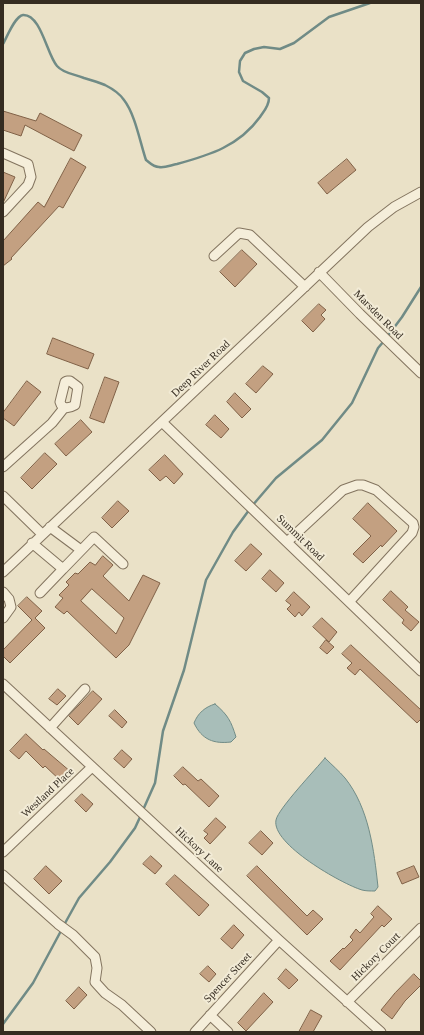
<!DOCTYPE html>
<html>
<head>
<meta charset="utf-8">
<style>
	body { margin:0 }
	#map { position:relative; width:424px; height:1035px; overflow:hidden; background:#eae1c7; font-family:Georgia,serif }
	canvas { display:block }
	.frame { position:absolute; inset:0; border:4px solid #352c21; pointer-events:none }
</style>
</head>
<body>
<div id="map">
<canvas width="424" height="1035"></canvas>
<div class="frame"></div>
</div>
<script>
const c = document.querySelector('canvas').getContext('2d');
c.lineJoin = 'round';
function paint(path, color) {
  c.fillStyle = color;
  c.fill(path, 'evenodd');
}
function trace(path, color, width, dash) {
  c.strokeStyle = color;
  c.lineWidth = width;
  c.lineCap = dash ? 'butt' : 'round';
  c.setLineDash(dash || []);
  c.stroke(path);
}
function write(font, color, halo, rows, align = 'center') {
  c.font = font + ' Georgia,serif';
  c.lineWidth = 4;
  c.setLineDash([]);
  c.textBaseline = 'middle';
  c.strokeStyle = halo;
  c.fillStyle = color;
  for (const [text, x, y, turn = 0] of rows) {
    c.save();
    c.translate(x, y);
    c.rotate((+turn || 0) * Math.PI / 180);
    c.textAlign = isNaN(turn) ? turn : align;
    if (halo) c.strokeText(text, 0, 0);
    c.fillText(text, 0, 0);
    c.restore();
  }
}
const water = new Path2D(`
	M215,704C228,715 231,721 236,737L231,742C214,744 202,740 194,723C198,713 205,707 215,704Z
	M325,758C332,765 339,771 345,778C369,808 374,850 378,887L375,891C370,891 366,891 362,890C342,884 271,844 276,820C278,809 316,769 325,758Z`);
const stream = new Path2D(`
	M3,44C7,37 15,16 23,15C41,14 47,55 57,66C64,74 75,74 84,78C91,80 98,82 105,85C111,88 120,94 124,100C135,114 140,142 146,160C150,163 153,167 159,167C165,168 171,165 177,164C210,155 239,146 260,117C264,111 269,106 269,98L262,92L243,81L239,72L240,61L245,53L254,49L264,47L280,49L294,43L329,17L370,3
	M387,337L402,317L421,287
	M143,810L155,783L163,731L184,670L206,580L233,532L252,506L276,478L322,440L352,403L378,348L384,341
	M64,925L79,898L110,862L135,828L141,815
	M3,1024L33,983L62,929`);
const building = new Path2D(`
	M3,111L36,121L40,113L82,135L74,151L25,125L21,136L3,130Z
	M71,158L86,167L63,208L59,206L11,258L12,259L3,266V241L38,202L44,207Z
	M347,159L356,170L327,194L318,183Z
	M3,172L15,177L3,203Z
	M242,250L257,264L235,287L220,272Z
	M319,304L326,310L321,315L325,319L313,332L302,321Z
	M53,338L94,354L88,369L47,354Z
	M263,366L273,374L256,393L246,384Z
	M105,377L119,382L104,423L90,418Z
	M27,381L41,392L14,426L3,418V413Z
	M235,393L251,409L242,418L227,402Z
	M215,415L229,429L221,438L206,425Z
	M81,420L92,432L66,456L55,444Z
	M45,453L57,464L32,489L21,478Z
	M165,455L183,474L174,484L166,476L160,481L149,470Z
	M118,501L129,511L112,528L102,518Z
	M368,503L397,531L382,547L381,545L363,563L353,554L371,536L353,519Z
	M251,544L262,554L246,571L235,561Z
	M103,556L113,565L103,576L129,601L143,575L160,583L129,645L116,658L67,611L64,614L55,607L63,598L59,595L69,585L66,582L75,573L78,574L90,562L95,565ZM92,589L124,618L116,634L81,601Z
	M270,570L284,583L276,592L262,579Z
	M391,591L408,607L405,610L419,622L411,631L402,623L404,620L383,600Z
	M294,592L310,607L302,616L299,612L295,617L287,609L291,605L286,601Z
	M27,597L42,611L35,618L45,628L10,663L3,656V650L32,620L18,606Z
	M322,618L337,632L329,642L313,627Z
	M326,640L334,647L327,654L320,648Z
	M351,645L421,710V719L417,723L360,669L355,675L347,668L352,663L342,654Z
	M58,689L66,696L57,705L49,699Z
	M93,691L102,699L78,725L69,716Z
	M115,710L127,722L122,728L109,716Z
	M26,734L43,750L44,749L71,772L62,782L45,766L43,768L26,751L19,759L10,751Z
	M122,750L132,759L124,768L114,759Z
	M183,767L198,781L201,779L219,796L209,807L185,784L183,785L174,776Z
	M82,794L93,804L86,812L75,801Z
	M216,818L226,827L210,844L204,838L208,834L204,831Z
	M261,831L273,843L262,855L249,843Z
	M151,856L162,866L155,874L143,864Z
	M46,866L62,881L49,894L34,879Z
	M257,866L307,916L313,910L323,919L307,935L247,876Z
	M414,866L419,877L402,884L397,873Z
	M175,875L209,905L199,916L166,884Z
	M378,906L392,919L384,927L382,925L340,970L330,961L343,948L344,949L353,940L350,937L356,929L360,933L374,917L371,914Z
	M234,925L244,935L232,949L221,939Z
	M208,966L216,974L209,982L200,974Z
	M286,969L298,980L289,989L278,979Z
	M414,974L421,981V985L405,1001L392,1019L381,1010L395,993Z
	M79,987L87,995L74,1009L66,1001Z
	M264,993L273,1002L246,1031L238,1023Z
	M311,1010L322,1016L313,1032H299Z`);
const minor = new Path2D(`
	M3,153L28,164L31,177L28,185L3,212
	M214,256L239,233L250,235L305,287
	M319,272L360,314L421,373
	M67,381H70L78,387L75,405C70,408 62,410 60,402L65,382Z
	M162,422L421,671
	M3,467L52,423L64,408
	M3,496L42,534
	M50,527L81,550
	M287,542L343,490L357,485H363L376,490L413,523L414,527L412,533L349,602
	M32,543L63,569L40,593
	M63,569L94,537L123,564
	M3,572L368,227L394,207L421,192
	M3,592L9,599L11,607L3,618
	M3,684L279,940L381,1032
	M50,728L85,689
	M3,852L92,767
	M3,875L58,924L73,935L95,957L97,968L95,982L105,993L122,1005L151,1032
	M347,1002L421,928
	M210,1015L228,1032
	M195,1032L279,940`);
const streetNames = [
	["Marsden Road",378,315,45],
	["Deep River Road",201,369,-44],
	["Summit Road",300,538,44],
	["Westland Place",48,793,-43],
	["Hickory Lane",199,850,43],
	["Hickory Court",376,957,-45],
	["Spencer Street",228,978,-47]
];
paint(water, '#a8beb9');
trace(water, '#708b86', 1);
trace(stream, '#708b86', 2.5);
paint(building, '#c3a081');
trace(building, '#806147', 1);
trace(minor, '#83745f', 11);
trace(minor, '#f5eeda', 9);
write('11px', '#352c21', '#f2ebd6', streetNames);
</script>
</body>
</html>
